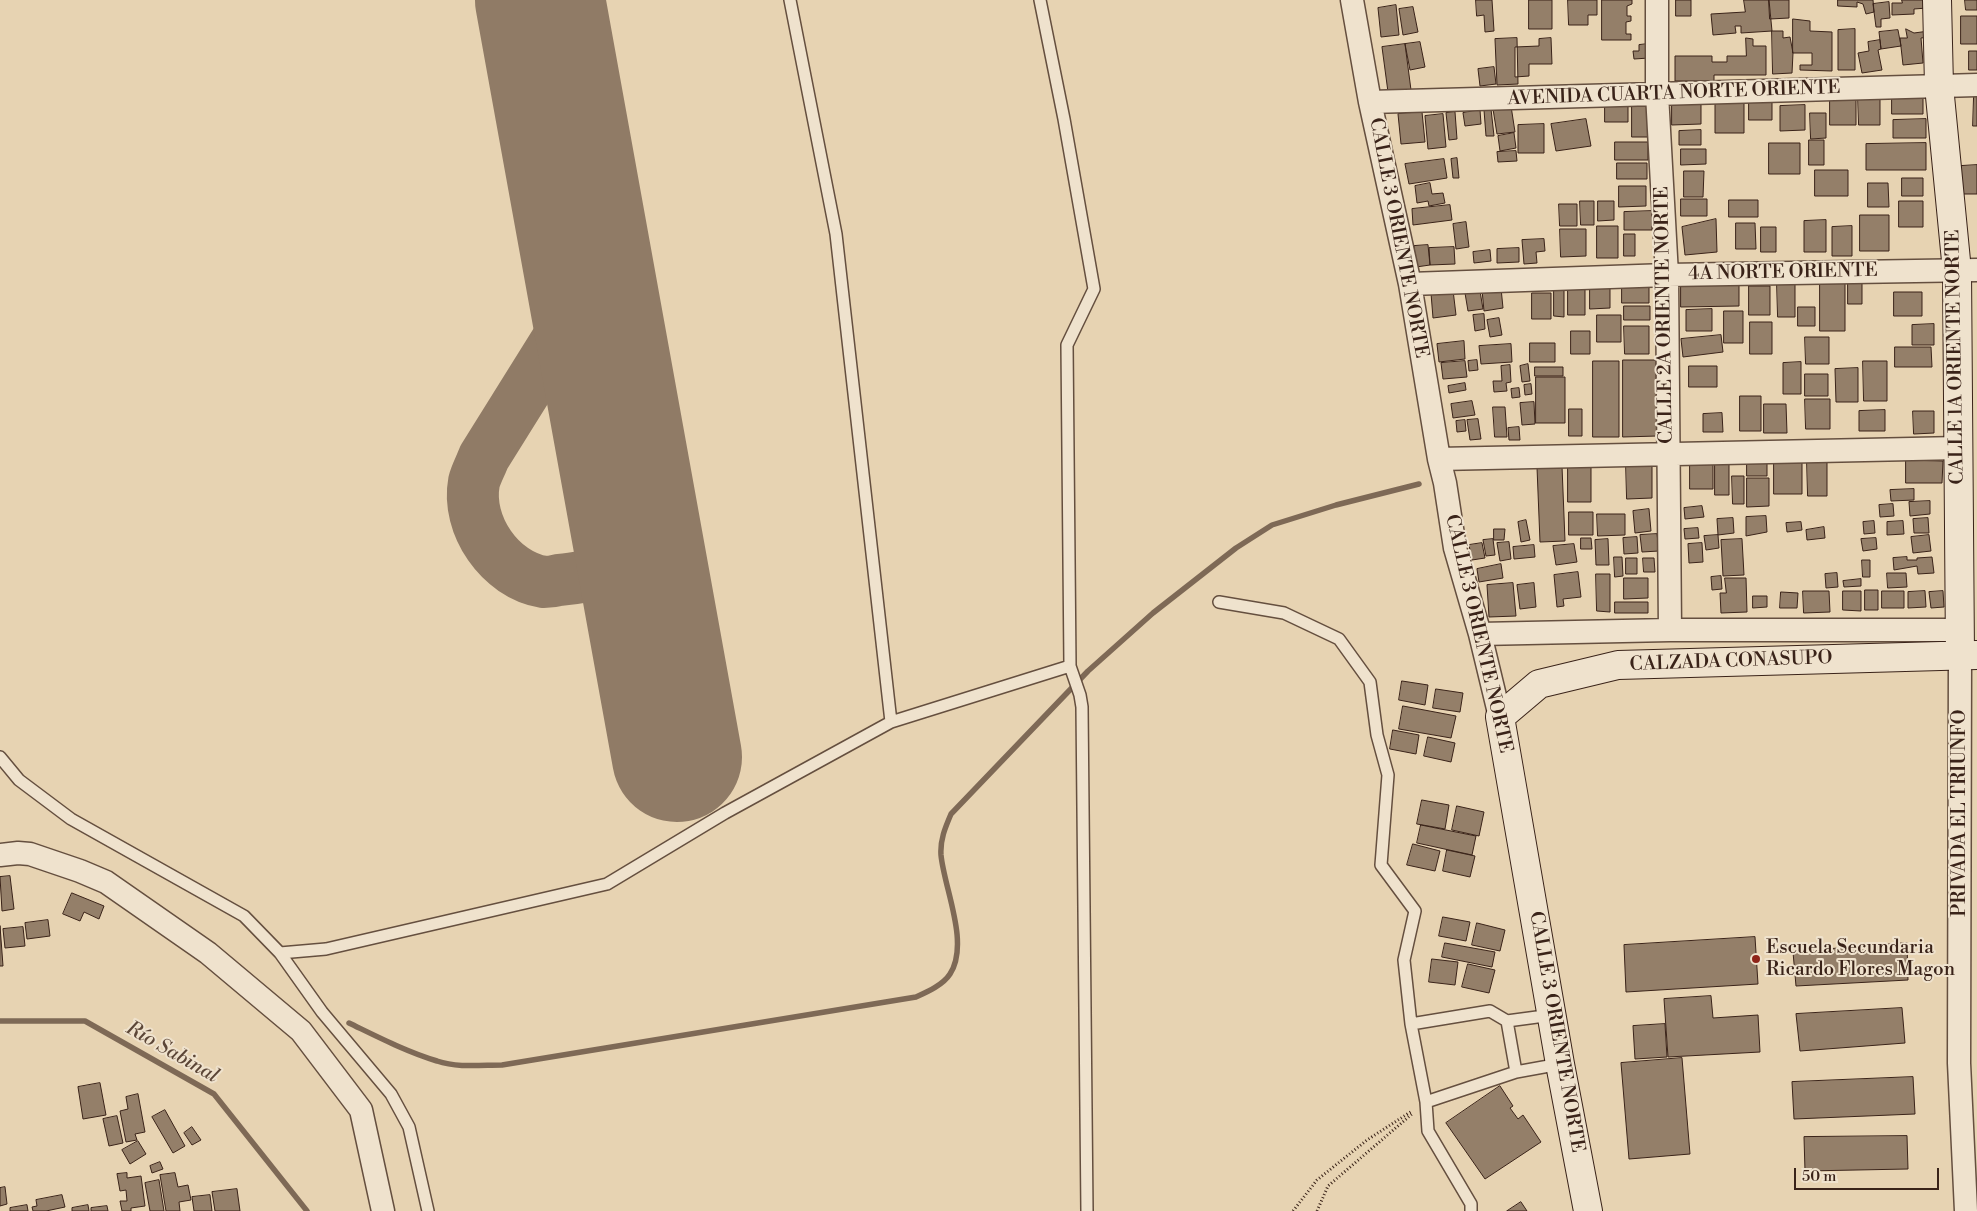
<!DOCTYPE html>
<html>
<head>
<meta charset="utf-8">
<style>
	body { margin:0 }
	#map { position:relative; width:1977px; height:1211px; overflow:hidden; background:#e7d3b2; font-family:"Libre Bodoni",serif }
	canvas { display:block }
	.scale { position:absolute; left:1794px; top:1168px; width:145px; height:22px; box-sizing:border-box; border:2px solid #3a2319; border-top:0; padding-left:6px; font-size:15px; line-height:18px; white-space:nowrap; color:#3a2319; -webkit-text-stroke:4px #efe2cd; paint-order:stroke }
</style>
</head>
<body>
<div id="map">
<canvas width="1977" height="1211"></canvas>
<div class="scale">50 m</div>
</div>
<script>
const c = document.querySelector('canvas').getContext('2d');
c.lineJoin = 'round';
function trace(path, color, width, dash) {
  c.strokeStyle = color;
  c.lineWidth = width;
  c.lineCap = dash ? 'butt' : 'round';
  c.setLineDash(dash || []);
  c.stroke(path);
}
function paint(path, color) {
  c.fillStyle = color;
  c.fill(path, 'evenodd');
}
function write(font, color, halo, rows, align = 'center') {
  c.font = font + ' "Libre Bodoni",serif';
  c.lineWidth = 4;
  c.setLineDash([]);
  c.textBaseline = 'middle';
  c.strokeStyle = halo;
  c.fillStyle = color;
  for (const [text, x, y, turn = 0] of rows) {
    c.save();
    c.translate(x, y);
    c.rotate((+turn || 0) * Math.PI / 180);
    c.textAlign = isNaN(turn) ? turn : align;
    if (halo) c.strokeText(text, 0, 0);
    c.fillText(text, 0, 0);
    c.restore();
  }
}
const stream = new Path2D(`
	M0,1021H85L214,1094L307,1211
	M349,1023C378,1037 407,1052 437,1061C458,1068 481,1065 502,1065L916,997C927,992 943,985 950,974C970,943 944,888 941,855C940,840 945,828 951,814L1088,671L1153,613L1236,548L1272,525L1336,505L1419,484`);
const taxiway = new Path2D(`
	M592,284L484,457C481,465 476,474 474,482C466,525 500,575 544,582C549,582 555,581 559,580C587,578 614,569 642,562`);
const runway = new Path2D(`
	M540,0L677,757`);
const building = new Path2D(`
	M1476,0H1492L1494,31L1485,32L1484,15L1477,16Z
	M1529,0H1552V29H1529Z
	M1568,0H1597V15H1588V25H1569Z
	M1602,0H1632V4L1627,6V16H1631V21L1626,22V34H1631V40H1602Z
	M1676,0H1691V16H1676Z
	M1744,0H1769L1772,31L1741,33V26H1735L1736,33L1713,35L1711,14L1745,12Z
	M1769,0H1789V18L1770,19Z
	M1838,0H1873L1874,12L1866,14L1863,4L1857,2V7L1838,6Z
	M1902,0H1926L1927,8L1914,9V14L1892,15V3H1902Z
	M1965,0H1977V10H1966Z
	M1889,2L1890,18L1881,19V27H1876L1873,4Z
	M1396,5L1399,35L1381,37L1378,8Z
	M1413,7L1418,32L1403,35L1399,9Z
	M1961,16H1977V44H1961Z
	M1793,19L1810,21V31L1832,32V71L1800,70V65H1812V53H1793Z
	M1855,29V70H1838V30Z
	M1906,29L1914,33L1929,31V37L1921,38L1923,63L1903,65L1900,38H1907Z
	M1898,30L1901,46L1881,49L1879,32Z
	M1772,31H1783V38L1790,37L1793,53L1792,73L1773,74Z
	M1517,38L1518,84L1497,85L1495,39Z
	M1551,38L1552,64H1529V76L1515,77V47L1539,46V39Z
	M1746,38L1753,39V46H1766V75H1714V81H1675V56H1712V62H1727V56H1746Z
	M1880,40L1881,49L1878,50L1882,70L1862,73L1858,53L1869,51L1868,42Z
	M1420,42L1425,67L1410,70L1405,44Z
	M1405,44L1411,90L1388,92L1382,47Z
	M1648,44L1649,58L1634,59L1633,51H1639V45Z
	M1969,51H1977V70H1969Z
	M1494,67L1496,84L1480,86L1478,69Z
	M1892,95H1923V114H1892Z
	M1858,96H1880V125H1859Z
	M1974,96H1977V126H1973Z
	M1830,99H1856V125H1830Z
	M1672,100H1701V124L1672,125Z
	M1749,100H1772V120H1749Z
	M1744,103V133H1715V104Z
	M1605,104H1628V122H1605Z
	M1632,105H1648V137H1632Z
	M1805,105V130L1780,131V106Z
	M1511,106L1515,132L1497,134L1493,109Z
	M1491,109L1494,136H1486L1484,110Z
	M1480,110L1481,124L1465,126L1463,113Z
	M1422,112L1425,142L1401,144L1398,114Z
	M1455,112L1457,139L1449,140L1446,113Z
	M1810,113H1826V138L1811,139Z
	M1443,114L1446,147L1428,149L1425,116Z
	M1586,119L1591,146L1556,151L1551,124Z
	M1926,119V138H1893V120Z
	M1544,124V153H1518V125Z
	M1701,130V145H1679V131Z
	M1514,133L1516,148L1500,151L1498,136Z
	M1809,140H1824V165H1809Z
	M1615,142H1648V160H1615Z
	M1769,143H1800V174H1769Z
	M1926,143V170H1866V144Z
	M1681,149H1706V164L1681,165Z
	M1516,151L1517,161L1498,162L1497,152Z
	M1457,158L1459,178H1453L1451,159Z
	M1444,159L1447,178L1409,184L1405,164Z
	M1617,163H1647V179H1617Z
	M1977,165V194H1962L1961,166Z
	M1815,170H1848V196H1815Z
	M1684,171H1704L1703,197H1684Z
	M1902,178H1923V196H1902Z
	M1430,183L1432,194L1443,193L1445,203L1429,206L1428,201L1417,203L1415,186Z
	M1868,183H1888L1889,207H1868Z
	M1619,186H1646V206L1619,207Z
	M1681,199H1707V216H1681Z
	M1729,200H1758V217H1729Z
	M1580,201H1594V225H1581Z
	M1598,201H1614V220L1598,221Z
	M1899,201H1923V227H1899Z
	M1559,204H1577V226H1560Z
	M1450,205L1452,220L1413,225L1412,209Z
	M1652,211V230H1624V212Z
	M1860,215H1889V251H1860Z
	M1716,219L1717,252L1685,255L1682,227Z
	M1826,220V252H1804V221Z
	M1466,222L1469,247L1456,249L1453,224Z
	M1736,223H1755L1756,249H1736Z
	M1597,226H1618V258H1597Z
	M1852,226V256H1832V227Z
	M1761,227H1776V252H1761Z
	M1560,229H1586V256L1561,257Z
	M1624,234H1635V256H1624Z
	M1544,239L1545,251L1536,252L1537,263L1524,264L1522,240Z
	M1428,245L1430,265L1416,267L1414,246Z
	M1454,247L1455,264L1430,265L1429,248Z
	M1519,248V262L1497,263V249Z
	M1490,250L1491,261L1474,263L1473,252Z
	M1681,282H1739V306L1681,307Z
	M1820,282H1845V331H1820Z
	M1848,282H1862V304H1848Z
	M1777,284H1795V317H1778Z
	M1622,285H1649V303H1622Z
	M1568,286H1585V315H1568Z
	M1749,286H1770V315H1749Z
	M1590,287H1610V308L1590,309Z
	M1501,288L1503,308L1484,311L1482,290Z
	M1453,290L1456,315L1433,318L1431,293Z
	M1554,290H1564V317L1554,316Z
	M1480,291L1483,309L1468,311L1465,293Z
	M1894,292H1922V316H1894Z
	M1532,293H1551V319H1532Z
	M1624,306H1650V320H1624Z
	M1798,307H1815V326H1798Z
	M1712,309V331H1686V310Z
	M1724,311H1743V343H1724Z
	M1484,314L1485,329L1475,331L1473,315Z
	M1597,315H1621V342H1597Z
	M1499,318L1502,335L1490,337L1487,320Z
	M1750,322H1772V354H1750Z
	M1934,324V345H1912V325Z
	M1624,326H1649V354H1625Z
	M1571,331H1590V354H1571Z
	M1721,335L1723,352L1683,357L1681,339Z
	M1805,337H1829V364H1806Z
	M1464,341L1465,359L1439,362L1437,344Z
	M1530,343H1555V362H1530Z
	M1511,344L1512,362L1481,364L1479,346Z
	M1895,347H1931L1932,367H1895Z
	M1477,360L1478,370L1469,371L1468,361Z
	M1623,360H1656L1657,436L1623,437Z
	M1465,361L1467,377L1443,379L1441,363Z
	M1593,361H1619V437H1593Z
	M1863,361H1887V401H1864Z
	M1801,362V394H1783V363Z
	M1528,364L1530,381L1522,382L1520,366Z
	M1510,365L1511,382L1506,383L1507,391L1494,392L1493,381H1502L1501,366Z
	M1689,366H1717V387H1689Z
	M1535,367H1563V376H1535Z
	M1858,368V402H1836L1835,369Z
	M1805,374H1828V396H1805Z
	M1536,377H1565V423H1536Z
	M1465,383L1466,390L1449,393L1448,386Z
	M1531,384L1532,394L1525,395L1524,385Z
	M1519,388L1520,397L1512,398L1511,389Z
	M1740,396H1761V431H1740Z
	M1805,399H1830V429H1806Z
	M1472,401L1475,415L1453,418L1451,404Z
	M1534,402L1535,424L1522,425L1520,403Z
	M1764,404H1786L1787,433H1764Z
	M1493,407H1505L1507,437H1495Z
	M1569,409H1582V436H1569Z
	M1885,410V431H1859V411Z
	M1913,411H1934V433L1914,434Z
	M1722,413L1723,432H1703V414Z
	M1478,419L1481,439L1470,440L1467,420Z
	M1465,420L1466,431L1457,432L1456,421Z
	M1519,427L1520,440H1509L1508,428Z
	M1747,458H1767V476H1747Z
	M1774,459H1802V494H1774Z
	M1906,460L1943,461L1942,483H1906Z
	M1807,462H1827V496H1808Z
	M1690,463H1713V489H1690Z
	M1715,463H1729V495H1715Z
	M1626,464H1652V498L1627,499Z
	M1568,465H1591V502H1568Z
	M1562,466L1565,541L1540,542L1537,467Z
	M1732,476H1744V504H1733Z
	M1747,478H1769V506L1747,507Z
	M1914,489V500L1891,501L1890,490Z
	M1930,501V514L1910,516L1909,502Z
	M1893,504L1894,516L1880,517L1879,505Z
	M1702,506L1704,517L1685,519L1684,508Z
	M1649,509L1651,531L1635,533L1633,511Z
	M1569,512H1593V535H1569Z
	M1597,514H1625V535L1598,536Z
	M1766,516L1767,532L1746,536V517Z
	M1733,518L1734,533L1718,535L1717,519Z
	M1928,518L1929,533H1914L1913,519Z
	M1526,520L1530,540L1521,542L1518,522Z
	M1874,521L1875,533L1864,534L1863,522Z
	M1903,521L1904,534L1887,535V522Z
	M1801,522L1802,530L1787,532L1786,523Z
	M1824,527L1825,538L1807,540L1806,530Z
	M1698,528L1699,538L1685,539L1684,529Z
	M1494,529H1505L1504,540H1494Z
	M1657,534L1659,551L1642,552L1640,535Z
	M1718,535L1719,548L1706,550L1704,536Z
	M1929,535L1931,551L1913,553L1911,537Z
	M1637,537L1638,553L1624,554L1623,538Z
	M1581,538H1591L1592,549H1581Z
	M1876,538L1877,549L1863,551L1861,539Z
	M1493,539L1495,555L1486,556L1483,540Z
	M1608,539L1609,565H1596L1595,540Z
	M1742,539L1744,575L1723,576L1721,540Z
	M1509,542L1511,559L1500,561L1497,543Z
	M1482,543L1485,558L1472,560L1469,545Z
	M1702,543L1703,562L1689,563L1688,544Z
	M1574,544L1577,562L1556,565L1553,546Z
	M1534,545L1535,557L1514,559L1513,547Z
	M1614,557H1622L1623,576L1615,577Z
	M1907,557V560H1917V558L1932,557L1934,573L1918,574L1917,566L1894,570L1893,558Z
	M1626,558H1637V574H1626Z
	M1643,558H1654L1655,572H1644Z
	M1862,560H1870V577H1863Z
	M1501,564L1503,578L1479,582L1477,569Z
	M1578,572L1581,597L1563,599L1564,606L1557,607L1554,575Z
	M1837,573L1838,587L1826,588L1825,574Z
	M1887,573H1906L1907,587L1888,588Z
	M1596,574H1610V612L1597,611Z
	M1721,576L1722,589L1712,590L1711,577Z
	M1624,578H1648V598L1624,599Z
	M1725,578H1746L1747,612L1721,613L1720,593H1726Z
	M1861,579V586L1844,587L1843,581Z
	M1513,583L1516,616L1489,617L1487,585Z
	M1534,583L1536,607L1520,609L1517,585Z
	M1865,590H1878V610H1865Z
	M1803,591H1829L1830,612L1804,613Z
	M1843,591H1861V611L1843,610Z
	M1882,591H1904V608H1882Z
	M1925,591L1926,607L1908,608V592Z
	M1943,591L1944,607L1931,608L1929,592Z
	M1781,592L1798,593L1797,608H1780Z
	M1753,596H1767V607L1753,608Z
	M1615,602H1648V613H1615Z
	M1402,681L1428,685L1425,705L1399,700Z
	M1436,689L1463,693L1460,712L1433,708Z
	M1403,706L1456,716L1451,738L1399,729Z
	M1393,730L1419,735L1416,754L1390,749Z
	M1428,737L1455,743L1451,762L1424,756Z
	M1422,800L1449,805L1445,829L1417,824Z
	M1457,806L1484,812L1479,836L1452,830Z
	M1421,825L1476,836L1472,855L1417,843Z
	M1413,844L1440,851L1435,871L1407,865Z
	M1447,850L1475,856L1470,877L1443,871Z
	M10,876L14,909L2,911L0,877Z
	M72,893L104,906L99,919L84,912L80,921L63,914Z
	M1443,917L1470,922L1466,941L1439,936Z
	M48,920L50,936L27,939L25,923Z
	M1477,923L1505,930L1500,951L1472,945Z
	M0,926L3,966H0Z
	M23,927L25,946L5,948L3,929Z
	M1755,937L1758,984L1626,992L1624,945Z
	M1445,943L1495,952L1492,967L1442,957Z
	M1907,943L1908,980L1796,986L1793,952Z
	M1432,959L1458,962L1455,985L1429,982Z
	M1468,964L1495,970L1489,993L1462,987Z
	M1711,996L1713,1018L1758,1015L1760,1052L1668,1057L1664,999Z
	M1902,1008L1905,1043L1800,1051L1796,1014Z
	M1665,1024L1667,1057L1635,1059L1633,1026Z
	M1682,1058L1690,1154L1629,1159L1621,1063Z
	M1913,1077L1915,1114L1794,1119L1792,1082Z
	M100,1083L106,1115L83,1119L78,1087Z
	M1500,1086L1513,1106L1510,1108L1518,1119L1523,1115L1541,1142L1485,1179L1446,1123Z
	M138,1094L145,1132L135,1134L137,1140L126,1142L120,1111L128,1109L126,1097Z
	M165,1110L185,1146L173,1153L152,1117Z
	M117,1116L123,1143L109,1146L103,1119Z
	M192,1127L201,1140L192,1145L184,1133Z
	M1907,1136L1908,1169L1805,1171L1804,1137Z
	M138,1141L146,1154L130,1164L122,1150Z
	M160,1162L163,1169L152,1173L150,1166Z
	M127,1173V1178L141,1176L145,1206L131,1208V1211H122L120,1201H127L126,1190L120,1191L117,1174Z
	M175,1173L178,1187L188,1185L191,1200L179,1202L180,1211H166L160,1175Z
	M159,1180L164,1211H150L145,1183Z
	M5,1187L7,1204L0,1206V1188Z
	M237,1189L240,1211H215L212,1192Z
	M62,1195L65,1207L46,1211H33L32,1207L37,1206L36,1200Z
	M210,1195L212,1211H194L192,1197Z
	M1521,1202L1527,1211H1507Z
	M27,1205L28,1211H10V1208Z
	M88,1205L89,1211H72V1208Z
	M107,1206L108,1211H91V1208Z`);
const path = new Path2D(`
	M1293,1211L1317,1180L1367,1140L1412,1111
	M1317,1211L1328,1186L1412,1114`);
const lane = new Path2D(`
	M790,0L836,234L891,722
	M1040,0L1064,119L1094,289L1067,345L1070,666L1080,695L1082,707L1087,1211
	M1219,602L1284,613L1339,639L1370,682L1377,735L1388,775L1381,865L1415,911L1404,960L1411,1024L1426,1102L1428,1131L1471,1204V1211
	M0,757L19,780L71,819L244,916L280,953L322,1012L391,1094L409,1127L428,1211
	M280,953L326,949L607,884L725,813L891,722L1070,666
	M1507,1021L1516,1072
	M1411,1024L1490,1011L1507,1021L1552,1015
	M1426,1102L1516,1072L1560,1064`);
const street = new Path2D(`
	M1352,0L1370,102L1410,284L1439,459L1445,483L1455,548L1480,634L1500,717
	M1657,0V94L1667,275L1670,630
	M1370,102L1977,85
	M1410,284L1667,275L1977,270
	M1439,459L1959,448
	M1480,634L1670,630H1959
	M1960,655L1959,1063L1966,1211
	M0,855L18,853L30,854L80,871L106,882L208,953L301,1031L361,1110L383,1211`);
const secondary = new Path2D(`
	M1937,0L1939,86L1957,271L1960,655
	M1588,1211L1560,1064L1500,717L1539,684L1618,665L1977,655`);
const markers = [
	[1756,959,5,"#8f2418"]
];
const streetNames = [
	["AVENIDA CUARTA NORTE ORIENTE",1674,94,-2],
	["CALLE 3 ORIENTE NORTE",1398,238,79],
	["4A NORTE ORIENTE",1783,273,-1],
	["CALLE 2A ORIENTE NORTE",1665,315,-91],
	["CALLE 1A ORIENTE NORTE",1956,357,-91],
	["CALLE 3 ORIENTE NORTE",1478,634,77],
	["CALZADA CONASUPO",1731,662,-2],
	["PRIVADA EL TRIUNFO",1960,813,-90],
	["CALLE 3 ORIENTE NORTE",1556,1032,80]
];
const poiNames = [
	["Escuela Secundaria",1766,948],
	["Ricardo Flores Magon",1766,970]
];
const waterNames = [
	["Río Sabinal",172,1053,30]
];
trace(stream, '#7e6956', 5.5);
trace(taxiway, '#907b66', 52);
trace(runway, '#907b66', 130);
paint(building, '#947f69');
trace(building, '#3a2319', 1);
trace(lane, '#654f3f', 14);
trace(street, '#654f3f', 25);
trace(secondary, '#3a2319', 30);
trace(path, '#3a2319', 3, [1, 2.5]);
trace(lane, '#efe2cd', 11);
trace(street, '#efe2cd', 22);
trace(secondary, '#efe2cd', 28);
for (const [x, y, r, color] of markers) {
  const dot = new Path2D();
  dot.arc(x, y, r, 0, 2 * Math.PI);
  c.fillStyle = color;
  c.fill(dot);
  trace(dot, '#efe2cd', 2);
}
write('19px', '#3a2319', '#efe2cd', streetNames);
write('19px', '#3a2319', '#efe2cd', poiNames, 'left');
write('italic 20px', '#5c4637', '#efe2cd', waterNames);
</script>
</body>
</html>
